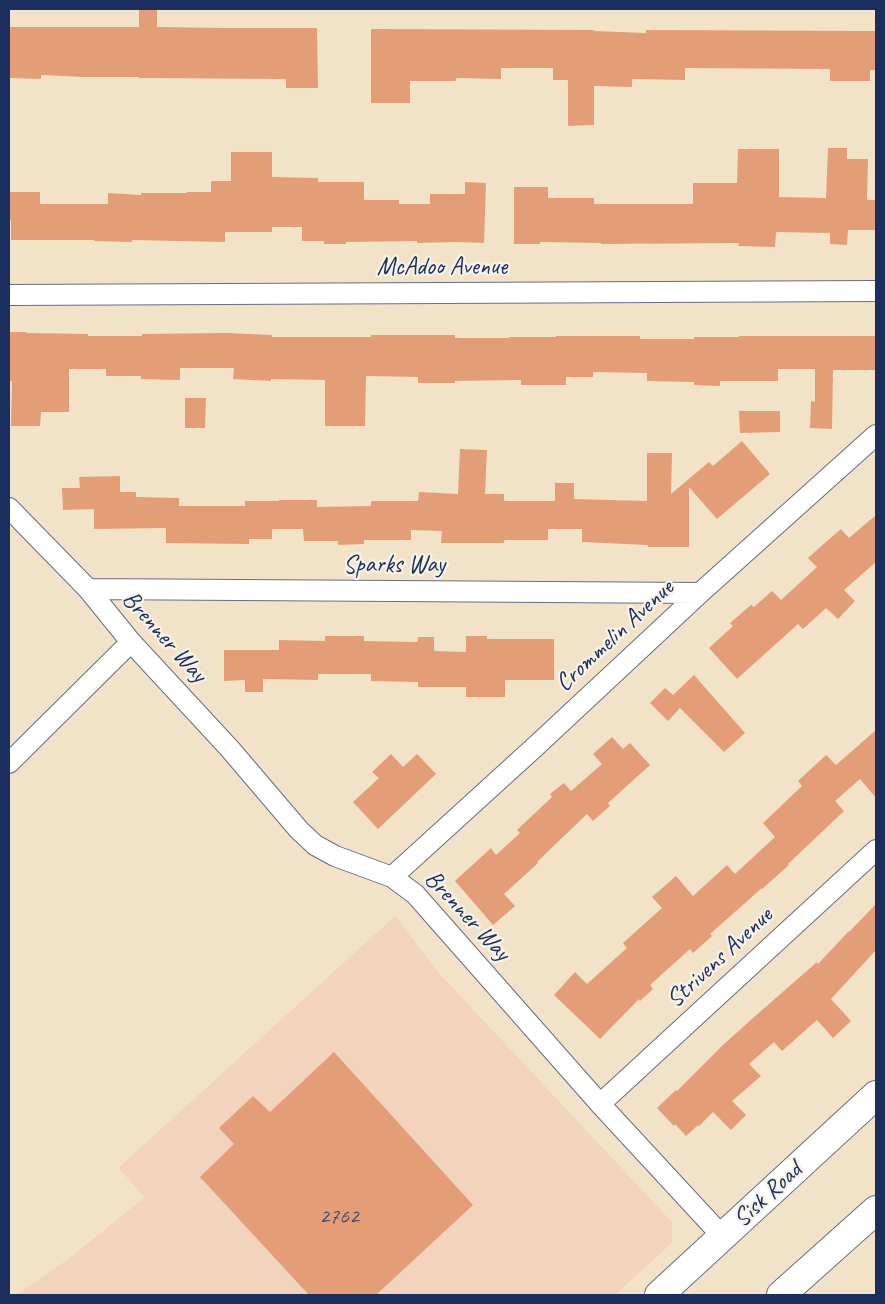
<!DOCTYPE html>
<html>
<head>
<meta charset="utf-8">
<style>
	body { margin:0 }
	#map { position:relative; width:885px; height:1304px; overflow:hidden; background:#f2e3c8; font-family:Caveat,sans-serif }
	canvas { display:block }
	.frame { position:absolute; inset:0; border:10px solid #1b2f5e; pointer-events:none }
</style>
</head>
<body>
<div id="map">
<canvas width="885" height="1304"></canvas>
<div class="frame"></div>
</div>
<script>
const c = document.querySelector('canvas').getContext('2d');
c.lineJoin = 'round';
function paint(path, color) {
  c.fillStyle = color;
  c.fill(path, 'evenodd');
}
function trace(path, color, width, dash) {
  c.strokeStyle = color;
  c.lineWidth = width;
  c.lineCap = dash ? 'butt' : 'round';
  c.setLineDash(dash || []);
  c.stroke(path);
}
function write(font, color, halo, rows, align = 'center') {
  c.font = font + ' Caveat,sans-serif';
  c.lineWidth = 4.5;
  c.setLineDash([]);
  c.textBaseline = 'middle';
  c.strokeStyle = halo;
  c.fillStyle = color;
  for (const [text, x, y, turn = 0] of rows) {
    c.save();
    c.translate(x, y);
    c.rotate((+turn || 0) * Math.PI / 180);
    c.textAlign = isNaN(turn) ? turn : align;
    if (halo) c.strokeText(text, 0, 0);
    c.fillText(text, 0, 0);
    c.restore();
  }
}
const built = new Path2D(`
	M395,916L438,972L672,1222V1243L615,1295H16L67,1260L145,1197L118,1168Z`);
const building = new Path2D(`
	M139,9H157V27L226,28H317L318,88H286V79L139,78V77H84L41,75V79L10,78L9,27H139Z
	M371,29L594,30V31L646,33V30L876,31V70H870V81H830V69L685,68V80L632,79V87L594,86V125L568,126V80H553V68H501V79L456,78V81H410V103H371Z
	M828,148H847V159H868L867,200H876V230H848L847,245L830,244V233L776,232L775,247L738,246L739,243L601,244V243L540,242V244H514V187H548V198H594V204H693V183H737L738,149H779V197L826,198Z
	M231,152H272V177L318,178V182H364V200H399V204H430V194H465V182L486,183L484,243L455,242L417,243V241L346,242V244H324V241H302V227H272V232H225V242L132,240V242L94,241V240H11V220H9V192H40V204H108V193L141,195V193H187V192H211V181H231Z
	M9,332H26V333L88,334V336H142V334L226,333L272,335V337H371V335H455V338H509V337H556V336H640V339H694V337H739V336H876V370H833L832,429L810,428L811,401L815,402V369H778V381H720V386L694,385V382L647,381V373L593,372V377H566V385H521V380L455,381V383H418V377L366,376L365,426H325V380L271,379V381L233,379L234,368H180V380L141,379V376H106V369H69V412H41L40,426H11L12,381H9Z
	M185,398H206L205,428H185Z
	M739,411H780V432L740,433Z
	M742,441L770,474L717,519L689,487V547H648V545L582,542V529H548V540H504V543H441L442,531L411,530V540H364V544L338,545V541H304L303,529H272V539H249V544L166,543V528L94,529V509L63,510L62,488H80L79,477L120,476V492H136V497L179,498V506H245V501H279V500H317V507L371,506V501H418L419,492L458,494L460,449L487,450L485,494H504V501H555V483H574V499L647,501V453H672L671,494L709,462L713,466Z
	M876,515V562L844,590L855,601L838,619L826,608L803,629L798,624L737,679L709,648L733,626L730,623L751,605L754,607L772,591L781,600L817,567L808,558L818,549L841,529L849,538Z
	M325,636H364V641L418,642V637H434V651L466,652V636H487V639H554V680H505V697H466V687H418V682L371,681V674H318V680L263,679V692H245V680L224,681V650H279V640L325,641Z
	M694,675L745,733L724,752L680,708L668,721L650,703L665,688L673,695Z
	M876,730V798L860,779L835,801L844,811L788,864L789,865L762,889V888L710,934L712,936L693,953L690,949L650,985L653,989L640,1001L639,999L600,1039L554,995L575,972L587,984L627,948L623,943L662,908L652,897L676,876L693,896L727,865L735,874L775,837L763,823L802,786L798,781L826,755L836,765Z
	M612,737L623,749L630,743L650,765L608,803L610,806L593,821L587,814L537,862L538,863L504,894L515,906L493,925L455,881L491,848L496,855L520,833L517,830L552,797L550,794L564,783L571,791L602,764L593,754Z
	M391,754L403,767L417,754L436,774L378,829L353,802L379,778L372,772Z
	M876,904V950L831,999L851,1021L833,1038L817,1020L782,1051L774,1042L749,1064L761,1076L732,1101L746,1115L731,1130L713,1112L699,1126L698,1125L686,1136L675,1124L674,1126L657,1108L676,1090L677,1091L724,1044L753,1018L817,962L818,964L849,931V932Z
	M334,1052L473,1205L376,1295H309L200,1177L234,1144L219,1128L253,1096L270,1112Z`);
const minor = new Path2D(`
	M9,295L876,291
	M9,508L88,589L131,642L230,749L299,830L315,845L335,856L392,877L415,894L600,1104L723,1237
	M88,589L700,593
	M9,763L131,642
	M392,877L537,745L700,593L876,435
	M600,1104L876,850`);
const secondary = new Path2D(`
	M659,1295L876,1095`);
const motorway = new Path2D(`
	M781,1295L876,1210`);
const numberNames = [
	["2762",339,1217]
];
const streetNames = [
	["McAdoo Avenue",442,267],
	["Sparks Way",394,565],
	["Crommelin Avenue",615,636,-43],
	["Brenner Way",164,637,48],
	["Brenner Way",467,916,47],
	["Strivens Avenue",720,958,-43],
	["Sisk Road",768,1195,-43]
];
paint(built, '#f2d4be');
paint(building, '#e49e77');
trace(minor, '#666e83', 22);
trace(secondary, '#666e83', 30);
trace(motorway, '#666e83', 30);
trace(minor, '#fff', 20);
trace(secondary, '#fff', 28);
trace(motorway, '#fff', 28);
write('22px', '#4d4b64', null, numberNames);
write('25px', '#1b2f5e', '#f7f3e8', streetNames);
</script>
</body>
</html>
